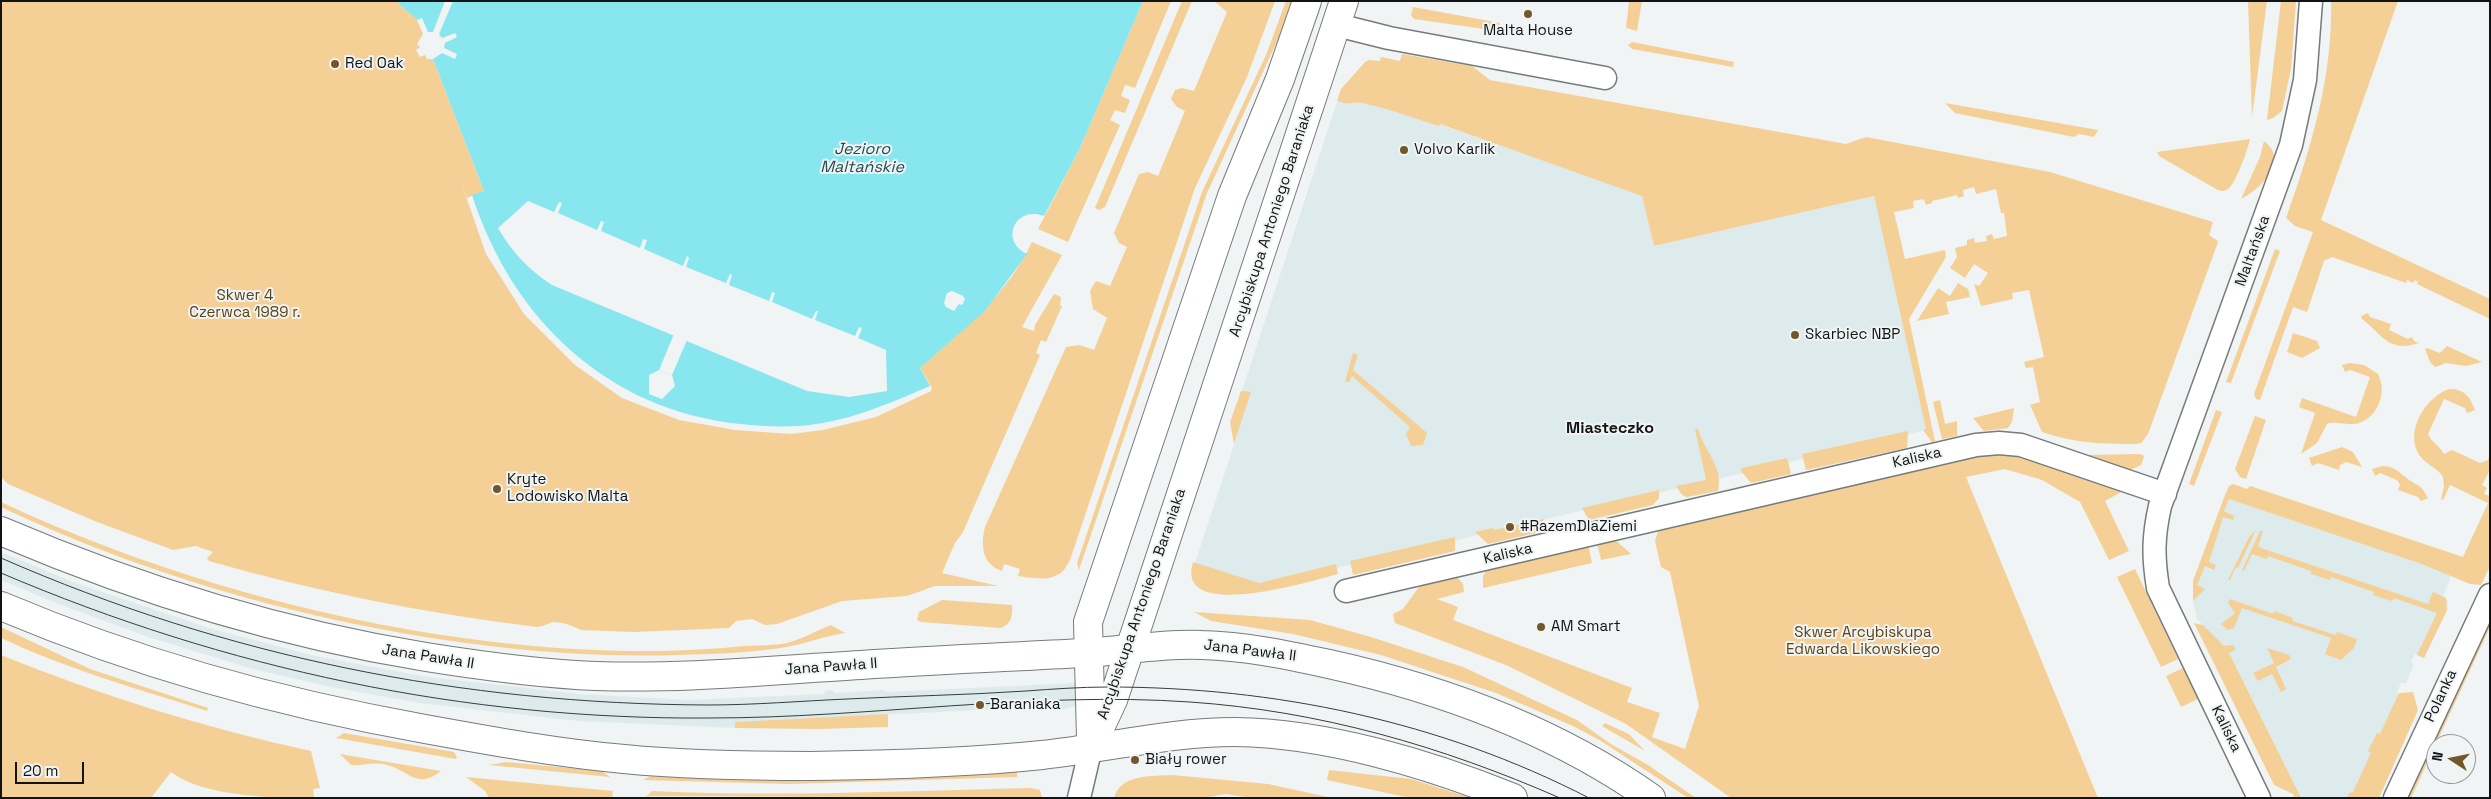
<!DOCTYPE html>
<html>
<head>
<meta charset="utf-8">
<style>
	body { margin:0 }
	#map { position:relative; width:2491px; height:799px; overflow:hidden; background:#f0f4f4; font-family:"Space Grotesk",sans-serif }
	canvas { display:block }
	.frame { position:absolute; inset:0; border:2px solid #121314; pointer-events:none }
	.north { position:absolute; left:2426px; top:734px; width:50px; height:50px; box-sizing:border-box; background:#f0f4f4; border:1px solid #979a9a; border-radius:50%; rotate:281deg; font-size:14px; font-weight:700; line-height:20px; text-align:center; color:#121314 }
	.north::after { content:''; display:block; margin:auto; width:18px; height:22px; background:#73572a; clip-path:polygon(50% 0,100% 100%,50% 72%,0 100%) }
	.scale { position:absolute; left:15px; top:762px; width:69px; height:22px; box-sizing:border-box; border:2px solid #121314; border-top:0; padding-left:6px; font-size:15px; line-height:18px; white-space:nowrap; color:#121314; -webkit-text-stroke:4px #f0f4f4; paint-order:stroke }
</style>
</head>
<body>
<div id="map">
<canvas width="2491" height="799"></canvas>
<div class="frame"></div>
<div class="north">N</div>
<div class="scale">20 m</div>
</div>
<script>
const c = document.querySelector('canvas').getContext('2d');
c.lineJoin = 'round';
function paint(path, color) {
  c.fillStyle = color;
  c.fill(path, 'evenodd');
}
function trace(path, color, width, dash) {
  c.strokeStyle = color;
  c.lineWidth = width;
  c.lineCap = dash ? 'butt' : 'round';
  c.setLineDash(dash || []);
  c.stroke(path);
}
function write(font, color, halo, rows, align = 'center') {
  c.font = font + ' "Space Grotesk",sans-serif';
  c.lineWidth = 4;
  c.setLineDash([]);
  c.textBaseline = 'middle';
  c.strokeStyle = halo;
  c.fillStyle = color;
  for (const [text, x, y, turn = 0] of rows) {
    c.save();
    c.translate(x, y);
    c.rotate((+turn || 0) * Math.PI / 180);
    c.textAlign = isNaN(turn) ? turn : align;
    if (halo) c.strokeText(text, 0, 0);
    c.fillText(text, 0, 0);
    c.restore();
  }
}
const built = new Path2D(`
	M1341,90L1642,195L1654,246L1874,196L1927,430L1260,586L1195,563L1237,436L1231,424Z
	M2225,495L2453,571L2443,596L2448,601L2447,610L2424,658L2415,654L2411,662L2414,664L2406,683H2401L2397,692L2412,723L2379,798H2295L2223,646L2197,619L2193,601V581Z
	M1,552L73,582L209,628L311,655L428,677L580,694L689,700L824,694L825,691L831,690L836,693L883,690L887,692L1076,683L1077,703L1076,706L1062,709L1041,707L736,722L735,728L579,721L419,703L331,687L253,669L148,637L56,603L1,580Z`);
const green = new Path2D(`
	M1,1H396L417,20L423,34L417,44L420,47L416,50L420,57L425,55L427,59H433L484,191L467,198L460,179L486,254L524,314L575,365L622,398L679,420L735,430L791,434L823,430L876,417L931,391L932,388L920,368C962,331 1008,294 1032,242L1062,255L1022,327L1034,331L1035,325L1054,294L1061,297L1060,305L1062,306L1046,342L1041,340L1036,353L1040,355L963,532L955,543L942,573L998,586H935L907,596L842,601L777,624L765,625L752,619L736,621L729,628L634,632L581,630C572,626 564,622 553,622C548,623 543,627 537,627C425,613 317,592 209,561L207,558L213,552L196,546L173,550L97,522L8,484L1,477Z
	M1143,1H1171L1135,88L1125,85L1121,96L1130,100L1125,113L1115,110L1110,120L1120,125L1068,242L1038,229L1080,148Z
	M1182,1H1192L1105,207L1099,210L1095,208Z
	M1214,1H1275L1247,77L1195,188L1070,560C1059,584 1040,579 1018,576L1020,569L1004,564L1002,571C983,565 980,546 985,527L1066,347L1079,345L1094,350L1107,318L1093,309L1090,291L1096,281L1110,286L1127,247L1119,243L1114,233L1139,174L1148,172L1158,176L1185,111L1177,107L1171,99L1175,90L1182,88L1194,91L1227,12Z
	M1286,1H1294L1282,35H1280L1207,193L1079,570L1077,563L1202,192L1266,55Z
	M1629,1H1642L1637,31L1626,28Z
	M2248,1H2267L2252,117Z
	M2281,1H2296L2291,69L2282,111L2273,118L2267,120Z
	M2331,1H2398L2321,220L2490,299V319L2417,284L2418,282L2415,280L2413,283L2407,280L2406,283L2332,257L2324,261L2307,312L2293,307L2260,400L2256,399L2254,394L2313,232L2295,226L2286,218C2311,148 2333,76 2331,1Z
	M1413,7L1500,23L1498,31L1414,19L1411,15Z
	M1632,42L1734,62L1733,67L1632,49L1628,45Z
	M1402,54L1472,66L1490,80L1846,144L1866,137L2050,172L2213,222L2209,235L2218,241L2217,245L2148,434L2141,443L2136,444C2101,444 2075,443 2042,432L2030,405L2040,402L2033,367L2026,368L2024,362L2044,357L2029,290L2012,293L2013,299L1981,306L1974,284L1979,286L1988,273L1974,264L1965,278L1950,268L1957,257L1955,248L1967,245V240L1974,238L1975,243L1987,241L1986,236L1992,234L1994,239L2007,236L2004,213H2001L1996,189L1976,194L1974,187L1963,190L1964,196L1958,198L1957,195L1932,201V203L1926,205L1924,199L1913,201L1914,208L1894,212L1905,259L1945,250L1946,257L1909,319L1935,441L1932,442L1923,430L1926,429L1874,196L1654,246L1642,196L1440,124L1439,126C1414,118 1389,109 1363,103C1351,101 1350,106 1337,101L1341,89L1365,62L1369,60L1380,61L1381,57L1400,61Z
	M1945,103L2098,130L2094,137L2079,134L2074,137L1955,113Z
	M2250,139C2248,149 2236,183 2228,189C2224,192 2220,191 2216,189L2159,156L2157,152Z
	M2264,141C2290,160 2260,190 2241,199L2260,157Z
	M2275,249L2280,251L2231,383L2226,382Z
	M1958,283L1968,289L1970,297L1946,302L1949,314L1917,321L1938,288L1950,296Z
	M2368,313L2370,317L2391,324L2389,330L2408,339L2412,337L2414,341L2419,343C2388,353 2383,335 2362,319L2361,316Z
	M2293,333L2317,341L2320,348L2302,358L2287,352Z
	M2447,346L2482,362L2466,366L2446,363L2435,367L2430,362L2425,349L2427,348L2440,353Z
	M1353,353L1358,355L1353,370L1427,433L1423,445L1411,446L1406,434L1410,427L1352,376L1349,382H1345Z
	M2350,363L2364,365L2378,374C2388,393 2377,421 2354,424C2345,425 2335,421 2327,424L2317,443L2301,454L2315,413L2299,407L2302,398L2356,417L2370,377L2350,370L2345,372L2342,365Z
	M2449,389C2465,389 2470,397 2475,410L2467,413L2465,408L2444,399L2428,434C2432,443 2439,445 2444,454L2452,450L2480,463L2488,460L2490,455V470L2482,485L2487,488L2484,494L2490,496V566L2481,585L2470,584L2422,564L2229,499L2224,511L2234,516L2233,520L2223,517L2209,562L2216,565L2214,570L2205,566L2197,585L2205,589L2193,601V581L2225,495L2229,486L2233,484L2247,489L2250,486L2463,557L2488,503L2450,485L2443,500L2441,499L2444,487L2443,477C2437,467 2424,464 2418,453C2405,430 2426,397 2449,389Z
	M1241,391L1251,392L1234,444L1230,422Z
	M1940,400L1945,424L1957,421V436L1942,439L1933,402Z
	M2014,408L2012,422L2008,428L1984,431L1973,418Z
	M2216,410L2222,412L2194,486L2189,484Z
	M2255,416L2266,420L2246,479L2240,477L2235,469Z
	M1695,429H1698C1704,451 1724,467 1718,491L1687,497L1682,495L1676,486L1706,480Z
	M1908,431L1907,448L1806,470L1802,454Z
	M2342,447L2353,452L2362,467L2346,462L2340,465L2339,470L2318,463L2312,466L2309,458Z
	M1984,454L2017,455L2123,491L2105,501L2129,551L2109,560L2080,502L2042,480L2005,469L1966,477L2098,798H1731L1626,724L1506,665L1395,623L1393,614L1403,609L1421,584L1455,575L1463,584L1464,592L1437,599L1458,607L1453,620L1632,688L1627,702L1660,713L1652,737L1685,749L1699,706L1670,572L1661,567L1655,541L1659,528Z
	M2140,454L2144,456L2141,465L2130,470L2087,455Z
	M1787,458L1791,474L1751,483L1741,471L1742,468Z
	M2383,466C2396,467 2398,472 2408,479C2419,487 2421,484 2428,498L2421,501L2418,497L2398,490L2400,485L2397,480L2380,473L2375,476L2372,469Z
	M1659,490V498L1653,505L1589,520L1582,508Z
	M1,502C200,595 443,654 663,651C690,650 717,649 744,646C758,645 773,646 787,643C802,639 816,631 831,625L845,633C823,636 803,645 781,648C747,653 711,654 677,655C459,662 198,601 1,507Z
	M1544,519L1540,532L1488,544L1475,532L1493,528L1494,530Z
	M2256,530L2238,568L2236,567L2230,580H2228L2249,537Z
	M2260,531H2263L2258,547L2428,604L2433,592L2446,598L2447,610L2424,658L2417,655L2437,613L2394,598L2392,601L2373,595L2374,592L2331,577L2330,580L2311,574V571L2268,556L2267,559L2252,554L2244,571L2242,570Z
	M1455,537V551L1353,575L1350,561Z
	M1614,539L1631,554L1601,560L1597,543Z
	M1588,544L1592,563L1483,588V576L1488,567Z
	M1193,562L1259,583L1336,564L1338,574C1314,580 1174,624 1193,562Z
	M2135,569L2178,659L2161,667L2117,577Z
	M2230,599L2273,614L2274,611L2293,618L2292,621L2336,635L2337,632L2357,639L2354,648L2341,660L2325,654L2331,638L2242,608L2234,628L2228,630L2221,624L2235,613L2228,603Z
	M942,600L1012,605C1013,616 1011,624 1001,628L921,622L917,620L919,612Z
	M1194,612L1310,620L1371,637L1463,667L1577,720L1611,744L1648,765L1696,798H1688L1601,741L1573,726L1496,693L1381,655L1293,634L1211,621Z
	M2490,621V627L2411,798H2407Z
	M2194,623L2203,625L2224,646L2233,645L2236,649L2229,653L2301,798H2295L2293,794L2274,785Z
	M1,627L90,669L208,708L207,711C138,689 67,669 1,638Z
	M2267,648L2289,655L2291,659L2276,667L2286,689L2281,692L2272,674L2258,681L2253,673L2274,663Z
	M1,655C102,696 205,728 311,751L320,788L313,789L314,797L321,798C280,798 204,798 171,772L151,798H1Z
	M2183,668L2198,699L2181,707L2166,676Z
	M2413,692L2418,710L2379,798H2347L2349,793L2353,792L2371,753L2368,751L2377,733L2380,734L2398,695L2399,693Z
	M888,714V727L818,729L735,728V722Z
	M1605,723L1629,734L1645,751L1602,726Z
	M344,733L454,752L457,757L456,759L336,738Z
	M340,754L441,771C416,791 407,768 383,764C372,762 362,766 351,765Z
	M506,762L602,771L610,777L489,765Z
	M1329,770L1411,779L1471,798H1410L1327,780Z
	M1017,772V777L789,784L643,780L652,775L856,779Z
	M1172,775L1268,784L1332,798H1251L1226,794L1203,798H1114C1120,774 1152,776 1172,775Z
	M466,777L613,791L612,798H489L485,791Z
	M1031,788L1040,790L1042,798L650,796L645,798L652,791C779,797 905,791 1031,788Z`);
const water = new Path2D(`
	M396,1H445L433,32H428L422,18L417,20Z
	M453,1H1143L1080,148L1044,216C1015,205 999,241 1027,254L985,311L920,368L930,386C895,401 861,416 823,423C796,428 767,427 740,424C607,410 512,319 472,195L484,191L433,59L442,53L455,59L457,54L444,48L445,43L457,37L455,33L442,38L439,34ZM528,201L554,212L559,202L562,203L558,213L597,230L601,221L604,222L601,231L640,248L643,239L647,240L644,249L683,266L687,256L689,258L686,267L726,283L730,274L732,275L729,285L769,301L772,292L775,293L772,302L812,319L816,311H818L815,320L855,336L859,327L862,328L858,338L886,350L887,391L849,397L807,391L552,285C529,270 512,252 498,228ZM952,291L963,296L965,299L962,305L959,304L954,311L946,307L944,303L947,293ZM659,370L672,375L675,386L662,399L649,394V375Z`);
const pier = new Path2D(`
	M674,334L687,340L672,375L659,370Z`);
const minor = new Path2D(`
	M1337,25L1389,38L1605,78
	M1346,591L1976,445L1999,443L2021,445L2165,494
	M1079,798L1091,747
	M2259,798L2158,588C2153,557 2153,537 2160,506L2291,145L2305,80L2311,1
	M2395,798L2490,595`);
const tertiary = new Path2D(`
	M1091,738L1088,622L1232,196L1280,79L1307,1
	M1091,747L1113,700L1344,1`);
const secondary = new Path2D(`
	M1,531C139,590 279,633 426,657C483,666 539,674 596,676C685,679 773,670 861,665C935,660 1009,657 1083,653C1123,651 1163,643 1202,645C1245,646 1287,655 1329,664C1442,689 1556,731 1651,798
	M1,606C138,664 279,703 425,729C491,741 557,753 624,759C685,765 748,766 810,766C887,765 966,763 1042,755C1107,748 1169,732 1235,732C1326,733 1429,764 1513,798`);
const tram = new Path2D(`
	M1,558C227,657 462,704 708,705C754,705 801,701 847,699C906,696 966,695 1026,691C1053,689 1081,687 1108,687C1274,687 1440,721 1589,798
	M1,573C226,669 465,720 710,718C869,718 1032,691 1190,702C1320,711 1441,746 1560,798`);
const markers = [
	[1528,14,5,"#73572a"],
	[335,64,5,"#73572a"],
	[1404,150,5,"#73572a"],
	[1795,335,5,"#73572a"],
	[497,489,5,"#73572a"],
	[1510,527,5,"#73572a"],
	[1541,627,5,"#73572a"],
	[980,705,5,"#73572a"],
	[1135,760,5,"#73572a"]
];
const poiNames = [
	["Malta House",1528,31,"center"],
	["Red Oak",345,64],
	["Volvo Karlik",1414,150],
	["Skarbiec NBP",1805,335],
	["Kryte",507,480],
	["Lodowisko Malta",507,497],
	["#RazemDlaZiemi",1520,527],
	["AM Smart",1551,627],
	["Baraniaka",990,705],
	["Biały rower",1145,760]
];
const streetNames = [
	["Arcybiskupa Antoniego Baraniaka",1272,221,-72],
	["Maltańska",2253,251,-70],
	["Kaliska",1917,458,-13],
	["Kaliska",1508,554,-13],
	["Arcybiskupa Antoniego Baraniaka",1142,604,-71],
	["Jana Pawła II",1250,651,7],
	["Jana Pawła II",428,657,9],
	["Jana Pawła II",831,667,-4],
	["Polanka",2441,696,-65],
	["Kaliska",2226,729,64]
];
const parkNames = [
	["Skwer 4",245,296],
	["Czerwca 1989 r.",245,313],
	["Skwer Arcybiskupa",1863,633],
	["Edwarda Likowskiego",1863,650]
];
const waterNames = [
	["Jezioro",862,150],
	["Maltańskie",862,168]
];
const neighbourhoodNames = [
	["Miasteczko",1610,429]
];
paint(built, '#ddebec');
paint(green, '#f4d096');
paint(water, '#88e7ee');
paint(pier, '#f0f4f4');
trace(minor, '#777b7c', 25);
trace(tertiary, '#777b7c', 30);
trace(secondary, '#777b7c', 30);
trace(minor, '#fff', 22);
trace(tertiary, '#fff', 28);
trace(secondary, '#fff', 28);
trace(tram, '#3a3c3c', 1);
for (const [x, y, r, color] of markers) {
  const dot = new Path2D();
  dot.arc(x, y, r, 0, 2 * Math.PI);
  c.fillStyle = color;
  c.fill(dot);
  trace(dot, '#f0f4f4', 2);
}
write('15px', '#121314', '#f0f4f4', poiNames, 'left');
write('15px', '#121314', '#f0f4f4', streetNames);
write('15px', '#5c4212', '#f0f4f4', parkNames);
write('italic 16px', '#1f4a4e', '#f0f4f4', waterNames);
write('bold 16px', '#121314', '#f0f4f4', neighbourhoodNames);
</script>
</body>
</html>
